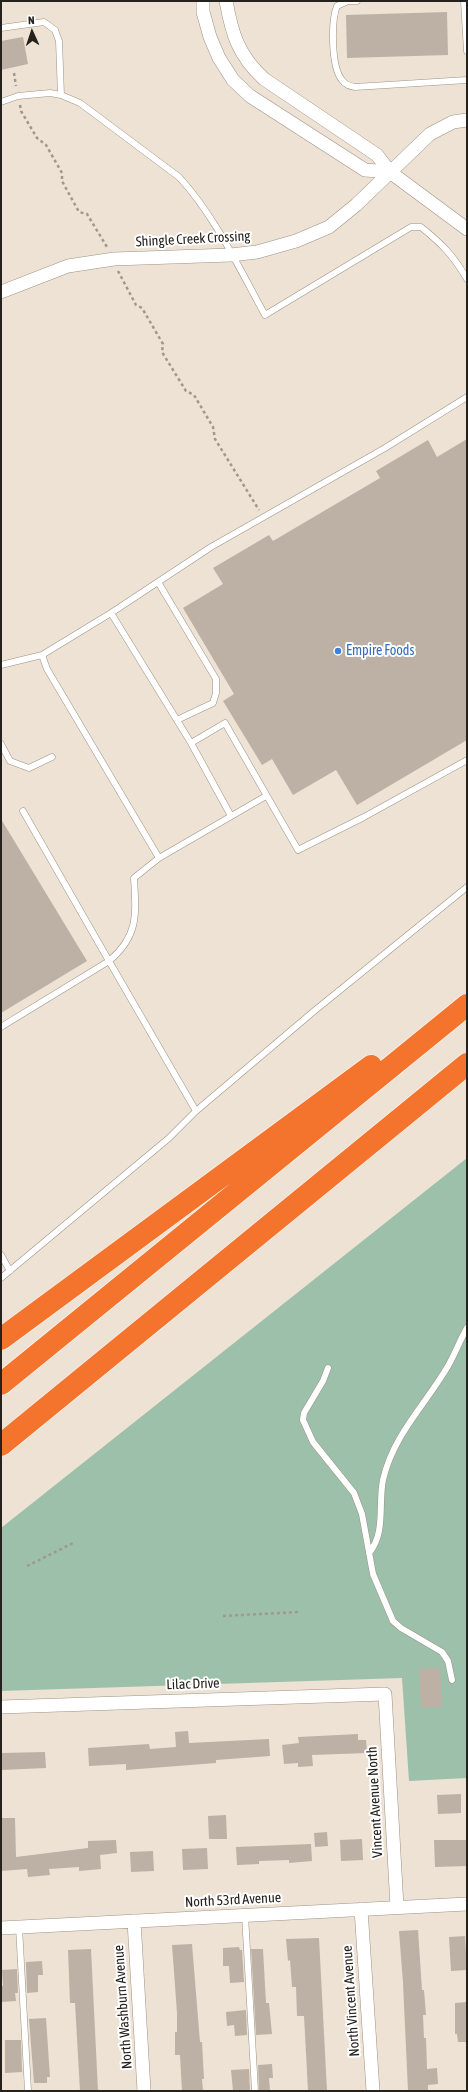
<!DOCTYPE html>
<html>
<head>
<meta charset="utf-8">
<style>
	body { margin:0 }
	#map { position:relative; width:468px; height:2092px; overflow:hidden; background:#eee2d4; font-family:"Asap Condensed",sans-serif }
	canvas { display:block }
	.frame { position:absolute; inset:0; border:2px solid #25211c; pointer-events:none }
	.north { position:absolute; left:12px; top:12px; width:40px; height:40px; -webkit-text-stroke:3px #fff; paint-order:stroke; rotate:357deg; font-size:11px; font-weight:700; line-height:16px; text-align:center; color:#25211c }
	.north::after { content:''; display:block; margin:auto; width:14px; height:18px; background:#25211c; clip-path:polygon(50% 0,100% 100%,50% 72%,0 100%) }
</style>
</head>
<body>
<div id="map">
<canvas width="468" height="2092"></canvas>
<div class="frame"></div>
<div class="north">N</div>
</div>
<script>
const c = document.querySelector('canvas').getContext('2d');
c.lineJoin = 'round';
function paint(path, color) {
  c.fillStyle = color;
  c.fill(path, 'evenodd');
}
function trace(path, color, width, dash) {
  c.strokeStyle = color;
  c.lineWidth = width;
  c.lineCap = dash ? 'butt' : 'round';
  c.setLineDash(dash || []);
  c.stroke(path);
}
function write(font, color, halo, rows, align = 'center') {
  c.font = font + ' "Asap Condensed",sans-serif';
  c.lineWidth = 4;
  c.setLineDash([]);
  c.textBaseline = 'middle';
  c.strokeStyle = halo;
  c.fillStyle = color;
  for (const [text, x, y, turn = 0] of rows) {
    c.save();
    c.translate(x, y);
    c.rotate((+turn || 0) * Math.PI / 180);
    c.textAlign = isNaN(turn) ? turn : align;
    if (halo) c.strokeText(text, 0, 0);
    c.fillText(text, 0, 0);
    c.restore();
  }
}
const green = new Path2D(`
	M467,1158V1778L409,1781L402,1678L1,1691V1528Z`);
const building = new Path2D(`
	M447,12L448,55L347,58L346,15Z
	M23,37L28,64L1,70V41Z
	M467,439V740L357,805L336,770L293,795L272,759L262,765L223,701L234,694L183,608L223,584L213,568L269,535L273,541L380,478L376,471L428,440L437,457Z
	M1,819L87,961L1,1013Z
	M440,1668L442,1707L421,1708L419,1669Z
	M188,1731L189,1743L269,1739L270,1756L216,1760V1763L126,1770V1764L89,1766L88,1748L149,1744L150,1749L176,1747L175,1732Z
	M358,1734V1740H366L367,1753L312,1755L313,1766L298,1767V1763L284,1764L282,1745L299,1743L298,1737Z
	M45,1752L46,1768L1,1770V1753Z
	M461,1794V1813L438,1814L437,1795Z
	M226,1815L227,1839H209L208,1816Z
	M1,1818H15L16,1857L88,1848V1841L116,1840L117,1853L100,1855L101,1869L79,1871V1867L49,1869L50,1875L28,1877L27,1869L1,1871Z
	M327,1832L328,1846L315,1847L314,1833Z
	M362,1839L363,1860L341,1861L340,1840Z
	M434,1840H467V1866L435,1867Z
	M311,1844L312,1861L289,1863V1860L259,1861V1864L237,1865L236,1847Z
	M207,1848L208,1869L183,1870L182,1849Z
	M153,1851L154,1871L131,1872L130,1852Z
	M418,1930L422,1990H424L426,2015H423L424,2038H426L427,2069L437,2068L438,2084L428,2085V2091H408L403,1983L399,1931Z
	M465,1936L467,1970L451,1971L449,1937Z
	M319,1938L327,2091H308L304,2016H297L296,1987H292L290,1960L288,1961L286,1939Z
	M192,1944L200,2042H202L204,2079H202L203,2091H182L180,2055H175V2032H177V2013L172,1945Z
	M239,1947L240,1950H242L244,1982L230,1983L229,1966H223V1948Z
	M91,1949L98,2091H80L75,2003H70L68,1950Z
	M251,1949H263L266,2003H269L272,2034L256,2035Z
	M42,1961L43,1975H38V1992L27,1993L26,1962Z
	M17,1969L18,1993H15L16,2001L1,2002V1986H3L2,1970Z
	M467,2002V2042H458L457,2034H455V2003Z
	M246,2010L247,2035L235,2036L234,2025L227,2026L226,2012Z
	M46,2018L50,2077H47V2083H34L29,2019Z
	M5,2040H21L22,2072L5,2073Z
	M272,2064L273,2078H269L270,2091H259L258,2065Z
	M249,2069L250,2091H233L231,2070Z`);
const path = new Path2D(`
	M14,73L16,86
	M20,105L21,111L37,138L46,145L62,173V181L79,212L87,214L107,247
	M118,271L136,305L142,308L163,344L162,352L186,391L194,395L213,427L215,439L259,510
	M27,1566L75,1542
	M223,1616L299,1612`);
const service = new Path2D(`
	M357,1H348L337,6C331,21 331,67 342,80C345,85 350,86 355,87L467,80
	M464,1L467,51
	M1,28L44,22L55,30L59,41L61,95
	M1,102L18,96L50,93L61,95L80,103L179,177C215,216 239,268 265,315L411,227H421C442,244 453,255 467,279
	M158,582L216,679V693L213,703L177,720
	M111,613L191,743L231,816
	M42,655L47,669L159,858
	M1,665L42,655L111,613L211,547L385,448L467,397
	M191,743L225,723L298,850L364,817L467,760
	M1,744L10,761L29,768L52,757
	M1,1027L109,961L23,811
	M196,1111L109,961C139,936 136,914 134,878L159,858L266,796
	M1,1255L10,1271
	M1,1278L169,1138L196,1111L313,1012L467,887
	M328,1368L323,1381L304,1413L303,1420L313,1442L354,1493L362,1514L373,1574L393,1621L401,1628L442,1652L448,1661L452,1680
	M369,1553C386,1533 378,1504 383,1480C393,1435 426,1404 448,1366C455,1354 460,1340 467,1328
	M245,1915L255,2091
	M19,1927L28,2091`);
const minor = new Path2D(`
	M203,1V12L210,37L219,58L233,80L250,96L365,170L390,172
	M226,1C232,34 238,55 264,79L377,155L390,172L467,229
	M1,292L68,266L114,259L231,255L257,252L296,241L329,227L356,205L430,134L453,122L467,120
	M1,1707L385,1694L397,1907
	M361,1909L373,2091
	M134,1921L144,2091
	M1,1928L467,1904`);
const motorway = new Path2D(`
	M1,1339L371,1066
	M1,1384L467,1005
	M1,1445L467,1064`);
const markers = [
	[338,651,4,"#3f7fe0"]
];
const streetNames = [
	["Shingle Creek Crossing",193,239,-3],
	["Lilac Drive",193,1684,-2],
	["Vincent Avenue North",375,1802,-93],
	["North 53rd Avenue",233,1900,-3],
	["North Vincent Avenue",351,2001,-94],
	["North Washburn Avenue",123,2007,-94]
];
const shopNames = [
	["Empire Foods",346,651]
];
paint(green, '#9dc0aa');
paint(building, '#bcb1a4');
trace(service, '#9c9285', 7);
trace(minor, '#9c9285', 14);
trace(motorway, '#fff', 23);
trace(path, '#a1988d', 2.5, [3, 3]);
trace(service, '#fff', 6);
trace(minor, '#fff', 13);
trace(motorway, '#f4742e', 22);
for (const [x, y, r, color] of markers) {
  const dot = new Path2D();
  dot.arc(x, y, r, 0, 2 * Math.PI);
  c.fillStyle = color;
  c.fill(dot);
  trace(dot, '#fff', 1.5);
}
write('14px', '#25211c', '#fff', streetNames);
write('14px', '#366cbe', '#fff', shopNames, 'left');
</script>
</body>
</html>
